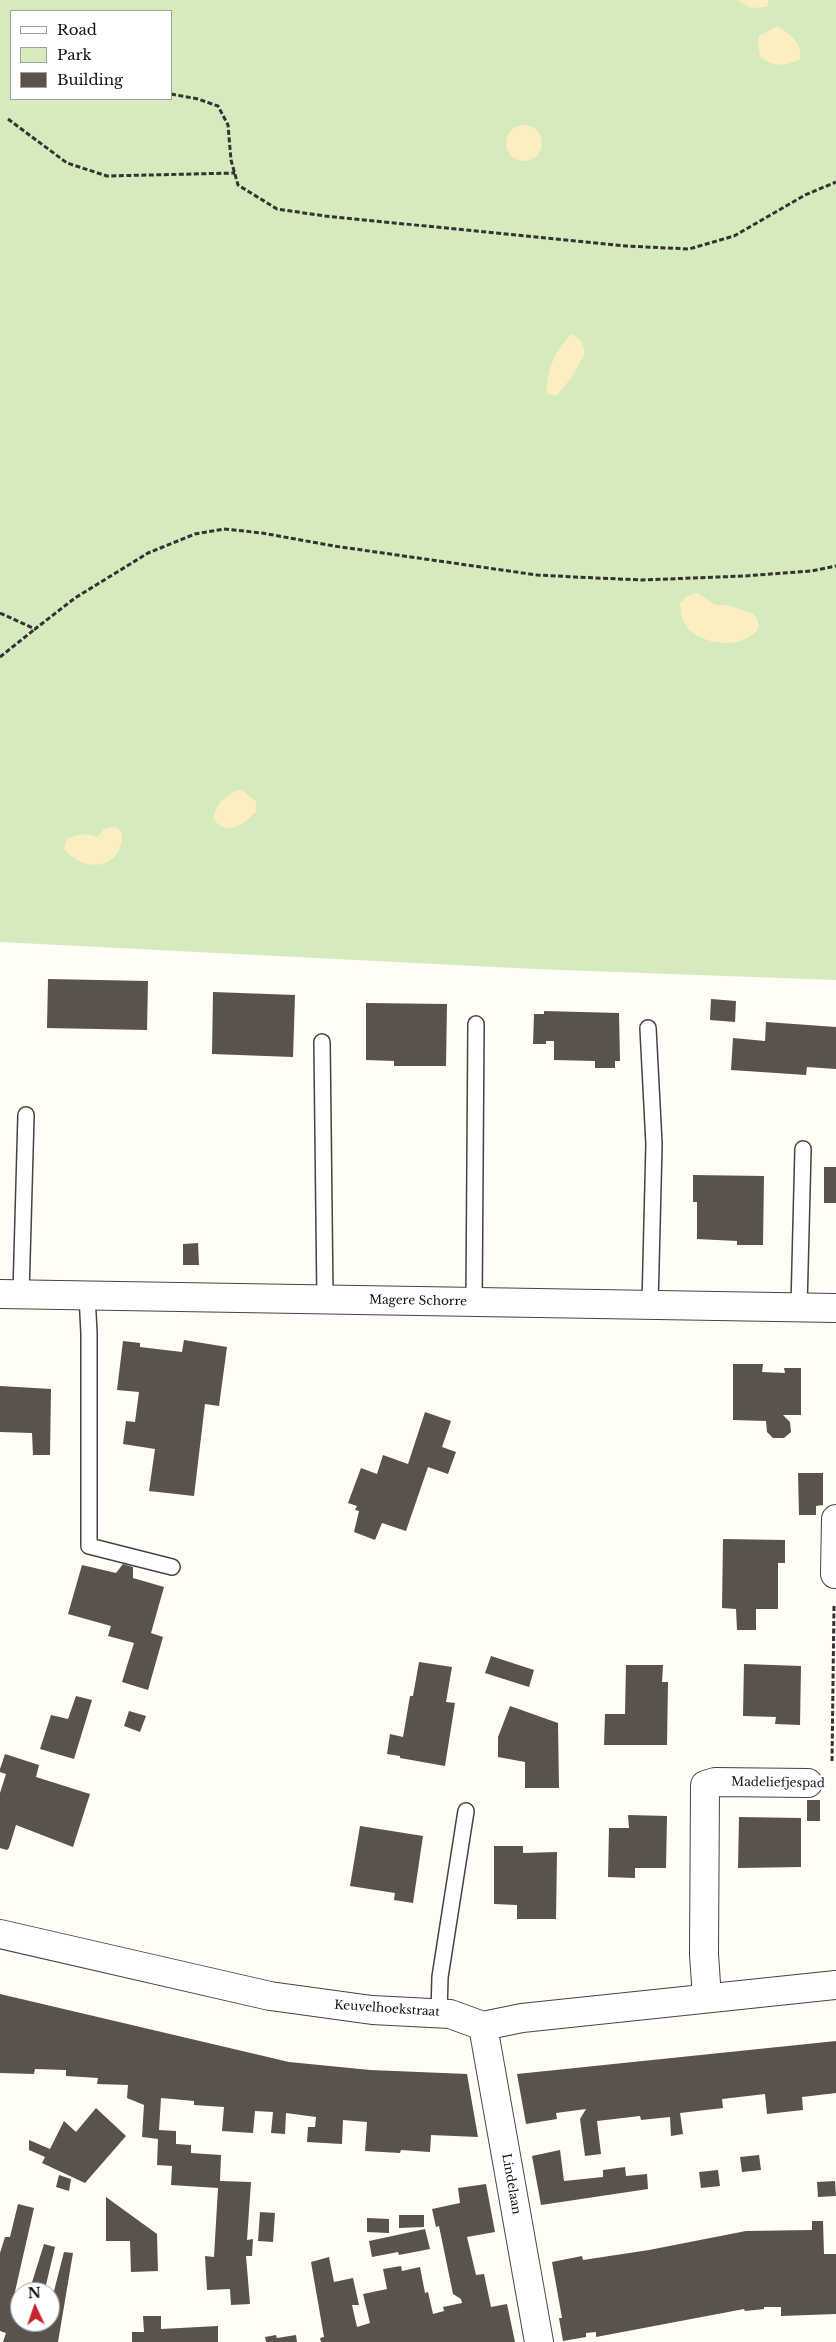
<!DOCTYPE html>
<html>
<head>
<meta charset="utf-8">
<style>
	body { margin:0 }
	#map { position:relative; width:836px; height:2342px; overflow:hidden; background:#fffdf5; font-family:"Libre Baskerville",serif }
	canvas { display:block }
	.legend { position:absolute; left:10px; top:10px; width:162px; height:90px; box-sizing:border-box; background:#fff; border:1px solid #a0a0a0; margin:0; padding:6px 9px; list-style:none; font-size:15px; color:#111 }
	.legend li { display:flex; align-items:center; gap:10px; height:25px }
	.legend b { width:25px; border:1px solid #a0a0a0 }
	.north { position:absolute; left:10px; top:2282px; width:50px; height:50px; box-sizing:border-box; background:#fff; border:1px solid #a0a0a0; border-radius:50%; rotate:357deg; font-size:14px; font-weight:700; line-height:20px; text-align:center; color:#111 }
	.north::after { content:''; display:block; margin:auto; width:18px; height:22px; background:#c4262e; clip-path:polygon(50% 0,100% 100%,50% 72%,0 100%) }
</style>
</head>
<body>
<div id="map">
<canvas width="836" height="2342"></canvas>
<ul class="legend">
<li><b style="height:6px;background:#fff"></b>Road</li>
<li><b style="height:14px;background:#d5ebbd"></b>Park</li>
<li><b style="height:14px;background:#5a524d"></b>Building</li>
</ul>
<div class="north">N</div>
</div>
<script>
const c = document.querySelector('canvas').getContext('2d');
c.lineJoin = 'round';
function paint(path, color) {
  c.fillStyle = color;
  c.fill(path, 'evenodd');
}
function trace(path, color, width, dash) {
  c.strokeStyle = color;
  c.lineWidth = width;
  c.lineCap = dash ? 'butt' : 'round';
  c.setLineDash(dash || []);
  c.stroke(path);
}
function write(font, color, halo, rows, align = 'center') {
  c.font = font + ' "Libre Baskerville",serif';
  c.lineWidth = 5;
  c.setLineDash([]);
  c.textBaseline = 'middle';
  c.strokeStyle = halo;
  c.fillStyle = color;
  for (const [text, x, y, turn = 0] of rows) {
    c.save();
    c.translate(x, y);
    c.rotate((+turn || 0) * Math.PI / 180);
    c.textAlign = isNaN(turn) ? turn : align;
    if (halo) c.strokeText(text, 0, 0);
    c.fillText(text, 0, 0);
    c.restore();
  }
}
const green = new Path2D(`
	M0,0H836V980L534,969L0,942ZM11,11H171V99H11Z`);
const sand = new Path2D(`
	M737,0H769L767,7L751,8Z
	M777,26C790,35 802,41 800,59C784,67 775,67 760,57L758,45L759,36Z
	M506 143a18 18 0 1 1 36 0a18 18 0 1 1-36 0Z
	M573,334L582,342L585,353L573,375L557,396L547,394C545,375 556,345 573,334Z
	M698,593L715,605H727L752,613L757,618L759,627C745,651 702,646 686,626C681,620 681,610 680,603L687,596Z
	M241,789L256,801V812C241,825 229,837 213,819C216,803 226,794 241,789Z
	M115,827L122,832C124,870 84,874 64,849L66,840C78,833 85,833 98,837L104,829Z`);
const building = new Path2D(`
	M48,979L148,981L147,1030L47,1028Z
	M213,992L295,995L293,1057L212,1054Z
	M711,999L736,1001L735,1022L710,1020Z
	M366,1003L447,1004L446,1066H394V1061L366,1060Z
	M544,1011L619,1013L620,1061H615V1068H595V1061L554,1060V1041H546V1044H533L534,1014H544Z
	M766,1022L836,1027V1069L807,1067L806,1075L731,1070L733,1038L765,1041Z
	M824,1167H836V1203H824Z
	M693,1175L764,1176L763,1245H737V1241L697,1239V1202H693Z
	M198,1243L199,1265H183V1244Z
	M184,1340L227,1347L219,1406L205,1404L194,1496L149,1491L155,1449L123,1444L126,1421L135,1422L139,1392L117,1390L123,1341L140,1343V1347L182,1352Z
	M733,1364H763L762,1372L785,1373L784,1368H801V1415H783L790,1422L791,1432L784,1438H773L767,1432L766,1421L733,1420Z
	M0,1386L51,1389L50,1455H33L32,1433L0,1432Z
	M425,1412L451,1421L442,1447L456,1452L448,1474L428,1467L406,1531L382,1523L375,1540L354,1532L359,1511L355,1510L357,1506L348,1503L361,1468L377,1474L383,1455L408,1464Z
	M798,1473H823V1505L816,1506V1515H799Z
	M723,1539L785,1540V1563H778V1609H756V1630H737L736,1609L722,1608Z
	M123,1564L133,1567V1578L164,1587L151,1633L163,1637L148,1690L122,1682L134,1643L108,1636L111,1626L68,1614L82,1565L116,1573Z
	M491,1656L534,1670L529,1687L485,1673Z
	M419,1662L452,1667L446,1702L455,1703L445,1766L400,1758V1756L387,1754L390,1734L403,1737L410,1696H413Z
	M744,1664L801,1666L800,1725L775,1724L776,1717L743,1716Z
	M626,1665H663L662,1682H668L667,1745H604L605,1714H625Z
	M76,1696L92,1700L74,1759L40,1749L51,1715L68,1719Z
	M510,1706L558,1723L559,1788H525V1762L498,1757V1737Z
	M129,1711L146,1716L140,1732L124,1726Z
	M5,1754L39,1765L36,1777L90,1794L73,1847L16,1825L9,1848L7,1850L0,1848V1793L6,1774L0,1772V1769Z
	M807,1800H820V1821H807Z
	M628,1815L667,1816L666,1868H635V1878L608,1877L609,1828H629Z
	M739,1817L801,1818V1867L738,1868Z
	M360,1826L423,1836L413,1903L394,1900L395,1893L350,1886Z
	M494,1846H523V1853L557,1852L556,1919H517V1905L494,1904Z
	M0,1994L289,2062L370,2070L467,2074L478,2137L431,2135L430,2152L401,2150L400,2153L365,2151L367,2122L343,2120L342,2144L307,2142L308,2127H315L316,2117L286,2113L285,2134L271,2133L273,2112L255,2111L253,2133L222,2131L224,2107L194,2105V2101L161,2098L159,2130L176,2131V2144L191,2145V2153L221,2155L220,2181L251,2182L247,2240L253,2239L252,2256H246L250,2304L231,2305L230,2289L207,2290L205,2256L214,2257L218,2188L171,2185L172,2166L157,2165L158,2139L142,2137L144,2105L127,2098L128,2085L97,2084L98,2078L66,2076V2070L35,2069L34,2074L0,2073Z
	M836,2041V2093L802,2097L803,2110L767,2114L765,2094L722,2099L723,2108L680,2113L683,2134L671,2136L670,2117L641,2120L640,2116L597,2121L601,2154L585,2156L580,2119L586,2109L556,2113L557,2119L526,2124L517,2074Z
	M96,2108L126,2136L85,2183L42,2163L45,2157L29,2150V2140L50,2149L64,2121L76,2132Z
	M560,2150L564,2181L603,2177V2170L625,2167L626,2176L647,2174L648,2189L541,2205L532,2156Z
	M759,2155L761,2170L742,2172L740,2157Z
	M718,2170L720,2186L701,2188L699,2172Z
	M59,2175L71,2179L69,2191L56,2187Z
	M835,2181L836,2196L818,2197L817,2182Z
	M486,2184L495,2232L467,2237L476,2275L484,2274L491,2307L507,2304L515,2342H321L320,2338L324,2337L311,2262L329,2257L334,2282L353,2278L359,2305H352L357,2327L370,2323L363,2294L387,2289L383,2269L401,2266L402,2271L420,2267L425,2293L428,2292L433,2314L444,2311L443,2307L462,2303L461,2299L453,2294L439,2226L436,2227L432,2209L460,2203L458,2188Z
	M106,2197L157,2234L158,2271L131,2272L130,2241H106Z
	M18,2204L34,2208L14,2296L20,2298V2322H50V2292H29L44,2244L55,2247L45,2289L54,2291L64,2252L73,2253L58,2342H3L6,2333L0,2331V2253L5,2237H10Z
	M260,2212L275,2213L273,2242L258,2241Z
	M399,2215H424V2227L399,2228Z
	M367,2218L389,2219V2233L367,2232Z
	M812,2221H823L824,2254H836V2314L781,2316V2307H764V2309L745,2311L744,2309L596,2337V2332L586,2333V2337L563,2341L559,2318H562L552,2262L582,2256L583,2260L649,2250L746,2231L812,2230Z
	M425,2229L430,2249L399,2255L398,2252L372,2257L369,2241Z
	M143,2316H161V2329L218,2326V2342H132V2332H144Z
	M276,2335L277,2338L296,2335L297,2342H266L265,2337Z`);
const path = new Path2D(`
	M171,94L198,99L218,106L228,125L231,160L238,185L277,209L325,216L626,246L689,249L734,236L805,195L836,182
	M8,119L67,163L107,176L235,173
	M0,613L35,629L75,598L148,553L195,534L224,529L262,533L334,546L537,575L575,577L642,580L744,576L811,571L836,566
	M0,657L35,629
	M832,1761L834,1605`);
const lane = new Path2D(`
	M648,1028L654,1144L650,1305
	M322,1042L325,1299
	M21,1294L26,1115
	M87,1295L89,1333V1546L172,1567
	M474,1302L476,1024
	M799,1307L803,1149
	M439,2013L440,1977L466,1811`);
const street = new Path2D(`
	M0,1294L836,1308
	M835,1574L836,1519
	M0,1934L270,1996L372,2010L450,2014L483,2026L522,2018L836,1985
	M707,1998L704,1954L705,1785L715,1782L808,1783
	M483,2026L539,2342`);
const streetNames = [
	["Magere Schorre",418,1301,1],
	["Madeliefjespad",778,1783,1],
	["Keuvelhoekstraat",387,2009,4],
	["Lindelaan",511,2184,80]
];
paint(green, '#d5ebbd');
paint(sand, '#fbeec1');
paint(building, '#5a524d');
trace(lane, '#444', 18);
trace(street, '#444', 30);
trace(path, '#333', 3, [5, 2.5]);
trace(lane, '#fff', 15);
trace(street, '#fff', 28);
write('12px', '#111', '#fff', streetNames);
</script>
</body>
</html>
